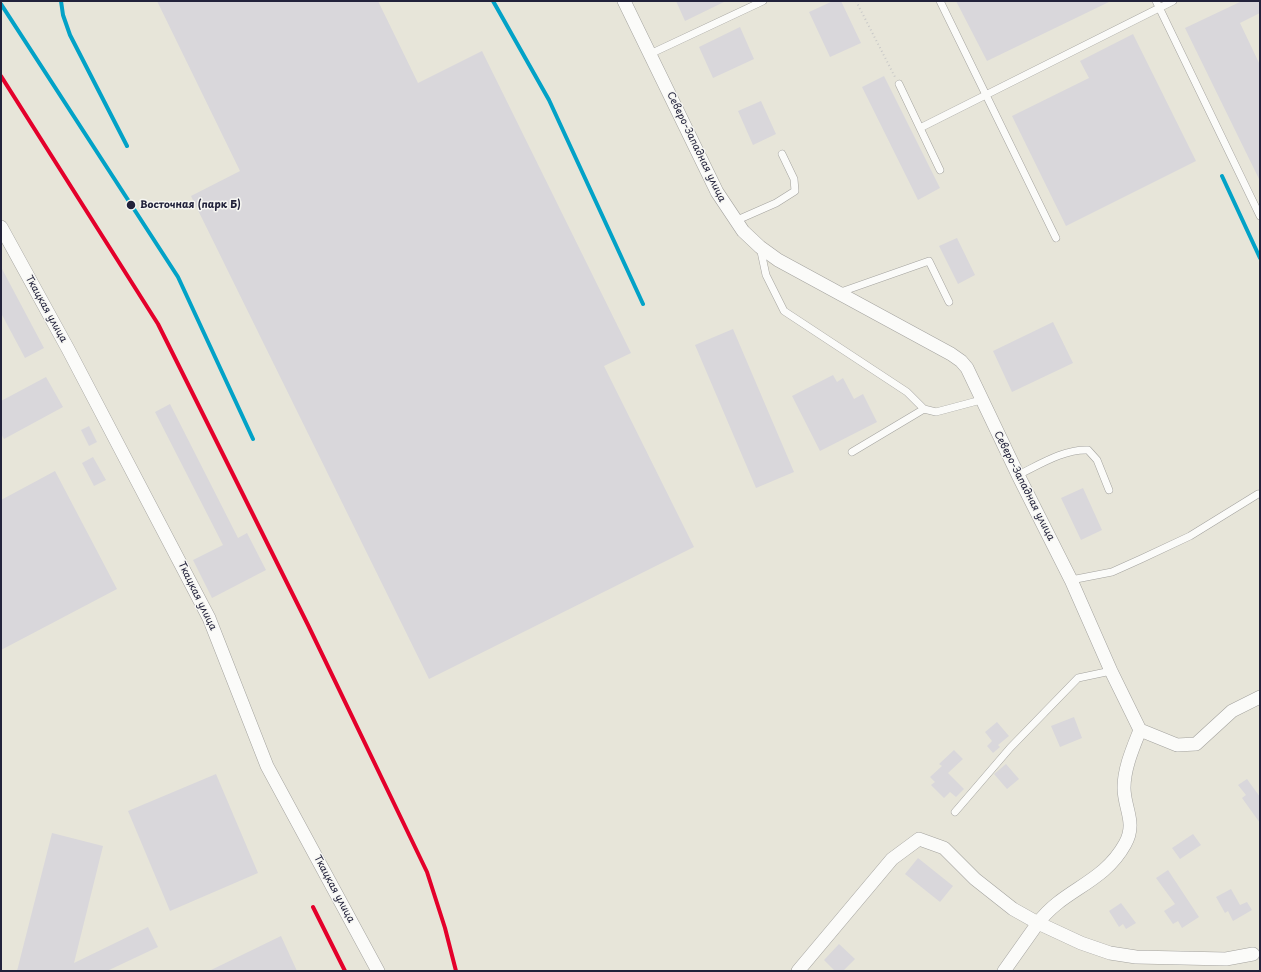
<!DOCTYPE html>
<html>
<head>
<meta charset="utf-8">
<style>
	body { margin:0 }
	#map { position:relative; width:1261px; height:972px; overflow:hidden; background:#e7e5d9; font-family:"Playpen Sans",sans-serif }
	canvas { display:block }
	.frame { position:absolute; inset:0; border:2px solid #22223b; pointer-events:none }
</style>
</head>
<body>
<div id="map">
<canvas width="1261" height="972"></canvas>
<div class="frame"></div>
</div>
<script>
const c = document.querySelector('canvas').getContext('2d');
c.lineJoin = 'round';
function paint(path, color) {
  c.fillStyle = color;
  c.fill(path, 'evenodd');
}
function trace(path, color, width, dash) {
  c.strokeStyle = color;
  c.lineWidth = width;
  c.lineCap = dash ? 'butt' : 'round';
  c.setLineDash(dash || []);
  c.stroke(path);
}
function write(font, color, halo, rows, align = 'center') {
  c.font = font + ' "Playpen Sans",sans-serif';
  c.lineWidth = 3;
  c.setLineDash([]);
  c.textBaseline = 'middle';
  c.strokeStyle = halo;
  c.fillStyle = color;
  for (const [text, x, y, turn = 0] of rows) {
    c.save();
    c.translate(x, y);
    c.rotate((+turn || 0) * Math.PI / 180);
    c.textAlign = isNaN(turn) ? turn : align;
    if (halo) c.strokeText(text, 0, 0);
    c.fillText(text, 0, 0);
    c.restore();
  }
}
const building = new Path2D(`
	M157,1H378L418,83L482,51L631,353L604,366L694,547L429,679L191,196L240,171Z
	M676,1H726L685,21Z
	M833,1H841L861,43L830,57L809,12Z
	M956,1H1111L987,61Z
	M1242,1H1260V13L1240,23L1260,65V181L1185,28Z
	M740,27L754,59L713,78L699,47Z
	M1133,34L1196,161L1066,226L1012,116L1089,78L1080,61Z
	M884,76L940,188L918,200L862,87Z
	M761,101L776,134L753,145L738,111Z
	M957,238L975,275L958,284L939,246Z
	M1,267L44,348L25,358L1,313Z
	M1053,322L1073,363L1012,392L993,351Z
	M733,329L794,472L756,488L695,345Z
	M833,375L837,382L843,378L854,399L863,394L877,422L820,451L792,396Z
	M46,377L63,407L4,439L1,434V401Z
	M170,404L238,538L247,533L266,570L212,598L193,560L223,545L155,412Z
	M89,426L97,442L89,446L81,430Z
	M93,457L106,480L94,486L82,463Z
	M55,471L117,589L1,650V500Z
	M1083,488L1102,530L1081,540L1061,498Z
	M1074,717L1082,738L1060,747L1051,726Z
	M997,722L1009,736L998,745L1000,747L993,753L987,746L992,741L985,732Z
	M954,750L963,759L948,773L964,789L956,797L950,792L944,798L931,785L935,782L930,777L942,766L939,764Z
	M1006,764L1019,779L1007,789L994,774Z
	M216,774L258,873L170,911L128,811Z
	M1247,779L1260,797V823L1242,798L1246,795L1238,785Z
	M52,833L103,846L74,963L148,927L158,947L107,971H17Z
	M1193,834L1201,845L1180,859L1172,848Z
	M918,858L953,886L940,902L905,874Z
	M1168,870L1199,917L1182,928L1178,921L1173,924L1164,911L1175,904L1156,878Z
	M1231,889L1240,905L1247,902L1252,910L1233,921L1228,911L1225,913L1216,897Z
	M1121,903L1136,923L1126,929L1123,924L1119,927L1109,911Z
	M281,936L297,971H209Z
	M839,944L855,959L843,971H835L824,960Z`);
const path = new Path2D(`
	M856,1L895,77`);
const service = new Path2D(`
	M940,1L1056,238
	M1156,1L1260,216
	M650,54L763,1
	M899,84L940,170
	M920,128L1173,1
	M735,221L776,203L795,191L794,179L782,154
	M760,247L766,275L784,311L907,392L924,409L936,412L981,400
	M838,293L929,261L949,302
	M852,452L924,409
	M1018,475C1039,465 1064,449 1088,450L1097,460L1109,490
	M1071,580L1112,572L1141,559L1190,536L1258,494
	M955,812L1010,748L1078,678L1111,671`);
const minor = new Path2D(`
	M624,1L717,192L743,231L760,247L778,260L951,354L961,361L967,368L1018,475L1071,580L1111,671L1140,730C1133,748 1124,768 1124,788C1124,808 1137,823 1125,844C1103,884 1063,889 1038,923L1013,909L975,879L944,848L919,839L892,859L798,971
	M1,227L68,349L209,618L267,766L378,971
	M1140,730L1177,745L1196,744L1232,711L1260,697
	M1004,971L1038,923L1081,943L1110,953L1136,957L1226,959L1253,954`);
const rail1 = new Path2D(`
	M1,76L158,324L308,625L427,872L445,928L456,971
	M313,907L345,971`);
const rail2 = new Path2D(`
	M61,1L63,15L70,35L127,146
	M493,1L549,100L643,304
	M1,4L178,277L253,439
	M1222,176L1260,258`);
const markers = [
	[131,205,5,"#22223b"]
];
const streetNames = [
	["Северо-Западная улица",696,147,64],
	["Ткацкая улица",46,309,61],
	["Северо-Западная улица",1024,486,63],
	["Ткацкая улица",197,596,64],
	["Ткацкая улица",334,889,62]
];
const stopNames = [
	["Восточная (парк Б)",140,205]
];
paint(building, '#d9d7db');
trace(service, '#a3a29e', 8);
trace(minor, '#a3a29e', 14);
trace(path, '#c9c9c8', 2, [1, 3]);
trace(service, '#fbfbf9', 7);
trace(minor, '#fbfbf9', 13);
trace(rail1, '#e4002b', 4);
trace(rail2, '#02a2c7', 4);
for (const [x, y, r, color] of markers) {
  const dot = new Path2D();
  dot.arc(x, y, r, 0, 2 * Math.PI);
  c.fillStyle = color;
  c.fill(dot);
  trace(dot, '#f6f6f2', 1.5);
}
write('10px', '#22223b', '#f6f6f2', streetNames);
write('bold 10px', '#22223b', '#f6f6f2', stopNames, 'left');
</script>
</body>
</html>
